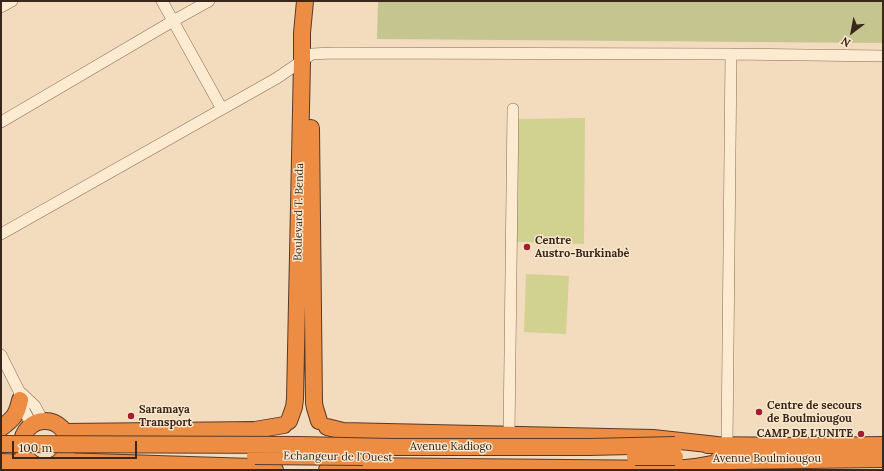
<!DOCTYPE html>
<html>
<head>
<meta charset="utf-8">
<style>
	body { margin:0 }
	#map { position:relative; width:884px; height:471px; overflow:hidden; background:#f2dcbd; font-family:Lora,serif }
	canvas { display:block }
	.frame { position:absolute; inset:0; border:2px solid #3a261b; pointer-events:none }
	.north { position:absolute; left:832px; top:12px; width:40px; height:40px; -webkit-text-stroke:3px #f9e7cd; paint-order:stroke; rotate:212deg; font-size:11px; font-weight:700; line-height:16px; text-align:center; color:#3a261b }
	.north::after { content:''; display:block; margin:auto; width:14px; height:18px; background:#3a261b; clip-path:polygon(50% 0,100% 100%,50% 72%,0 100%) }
	.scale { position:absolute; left:12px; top:441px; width:125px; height:18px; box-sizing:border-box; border:2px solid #3a261b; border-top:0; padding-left:5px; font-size:12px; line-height:14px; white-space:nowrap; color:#3a261b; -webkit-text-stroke:3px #f9e7cd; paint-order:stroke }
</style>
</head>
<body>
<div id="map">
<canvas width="884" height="471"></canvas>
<div class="frame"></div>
<div class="north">N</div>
<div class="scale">100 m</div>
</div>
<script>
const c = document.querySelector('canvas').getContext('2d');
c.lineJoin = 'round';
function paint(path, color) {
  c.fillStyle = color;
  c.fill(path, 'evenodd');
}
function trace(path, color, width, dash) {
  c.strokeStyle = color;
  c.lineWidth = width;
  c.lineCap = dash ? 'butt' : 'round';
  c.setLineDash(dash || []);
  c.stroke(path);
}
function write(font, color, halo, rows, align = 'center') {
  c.font = font + ' Lora,serif';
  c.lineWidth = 3;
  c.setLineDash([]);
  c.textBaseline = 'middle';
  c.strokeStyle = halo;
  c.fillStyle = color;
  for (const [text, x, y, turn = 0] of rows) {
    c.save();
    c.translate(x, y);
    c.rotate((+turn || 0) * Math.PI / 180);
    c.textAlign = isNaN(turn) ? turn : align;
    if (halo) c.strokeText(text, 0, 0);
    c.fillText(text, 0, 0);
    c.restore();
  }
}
const green = new Path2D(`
	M585,118L584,244L517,242L518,119Z
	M526,274L569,276L566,334L524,332Z`);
const cemetery = new Path2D(`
	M378,1H883V43L377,39Z`);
const minor = new Path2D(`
	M162,1L222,109
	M1,7L12,1
	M1,122L173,21L209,1
	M1,234L277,78L312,54L332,53L731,54L883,56
	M1,355L19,391L22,407L32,425
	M19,391L35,406L43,421
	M509,435L513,109
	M727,445L731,54`);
const major = new Path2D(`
	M39,466L41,470`);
const highway = new Path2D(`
	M311,128L314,403L315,408L319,421
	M22 444a23 23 0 1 1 46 0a23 23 0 1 1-46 0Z
	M289,421L294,407L295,399L302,61V33L305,1
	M327,427L343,431L653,438L717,445
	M1,428C13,419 17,415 20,400
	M65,432L255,430L284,425
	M707,445L798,446L883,445
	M718,460L728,461L883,459
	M61,461L253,467L275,470
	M1,462L31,463
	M327,470L350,466L676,469L695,467L728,461`);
const highwayBridge = new Path2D(`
	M1,444L299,445L393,447H589L675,445
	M255,456L363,457
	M635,457H675`);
const markers = [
	[527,247,4,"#a21e2f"],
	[759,412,4,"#a21e2f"],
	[131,416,4,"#a21e2f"],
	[861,434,4,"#a21e2f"]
];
const streetNames = [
	["Boulevard T. Benda",299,212,-89],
	["Avenue Kadiogo",451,447],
	["Echangeur de l'Ouest",338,457,1],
	["Avenue Boulmiougou",767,459]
];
const poiNames = [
	["Centre",535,241],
	["Austro-Burkinabè",535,254],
	["Centre de secours",767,406],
	["de Boulmiougou",767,419],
	["Saramaya",139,410],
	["Transport",139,423],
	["CAMP DE L'UNITE",853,434,"right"]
];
paint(green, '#d1d190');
paint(cemetery, '#c5c590');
trace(minor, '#8c6b54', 12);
trace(major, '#593a29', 16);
trace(highway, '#593a29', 18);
trace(minor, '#fcead1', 11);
trace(major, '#facc90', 14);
trace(highway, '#ec8d43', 16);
trace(highwayBridge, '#593a29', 18, []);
trace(highwayBridge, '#ec8d43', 16);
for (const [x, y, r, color] of markers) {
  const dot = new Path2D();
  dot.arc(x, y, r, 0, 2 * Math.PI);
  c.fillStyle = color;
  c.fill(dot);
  trace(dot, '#f9e7cd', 1.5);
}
write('11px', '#3a261b', '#f9e7cd', streetNames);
write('bold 11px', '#3a261b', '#f9e7cd', poiNames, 'left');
</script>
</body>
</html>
